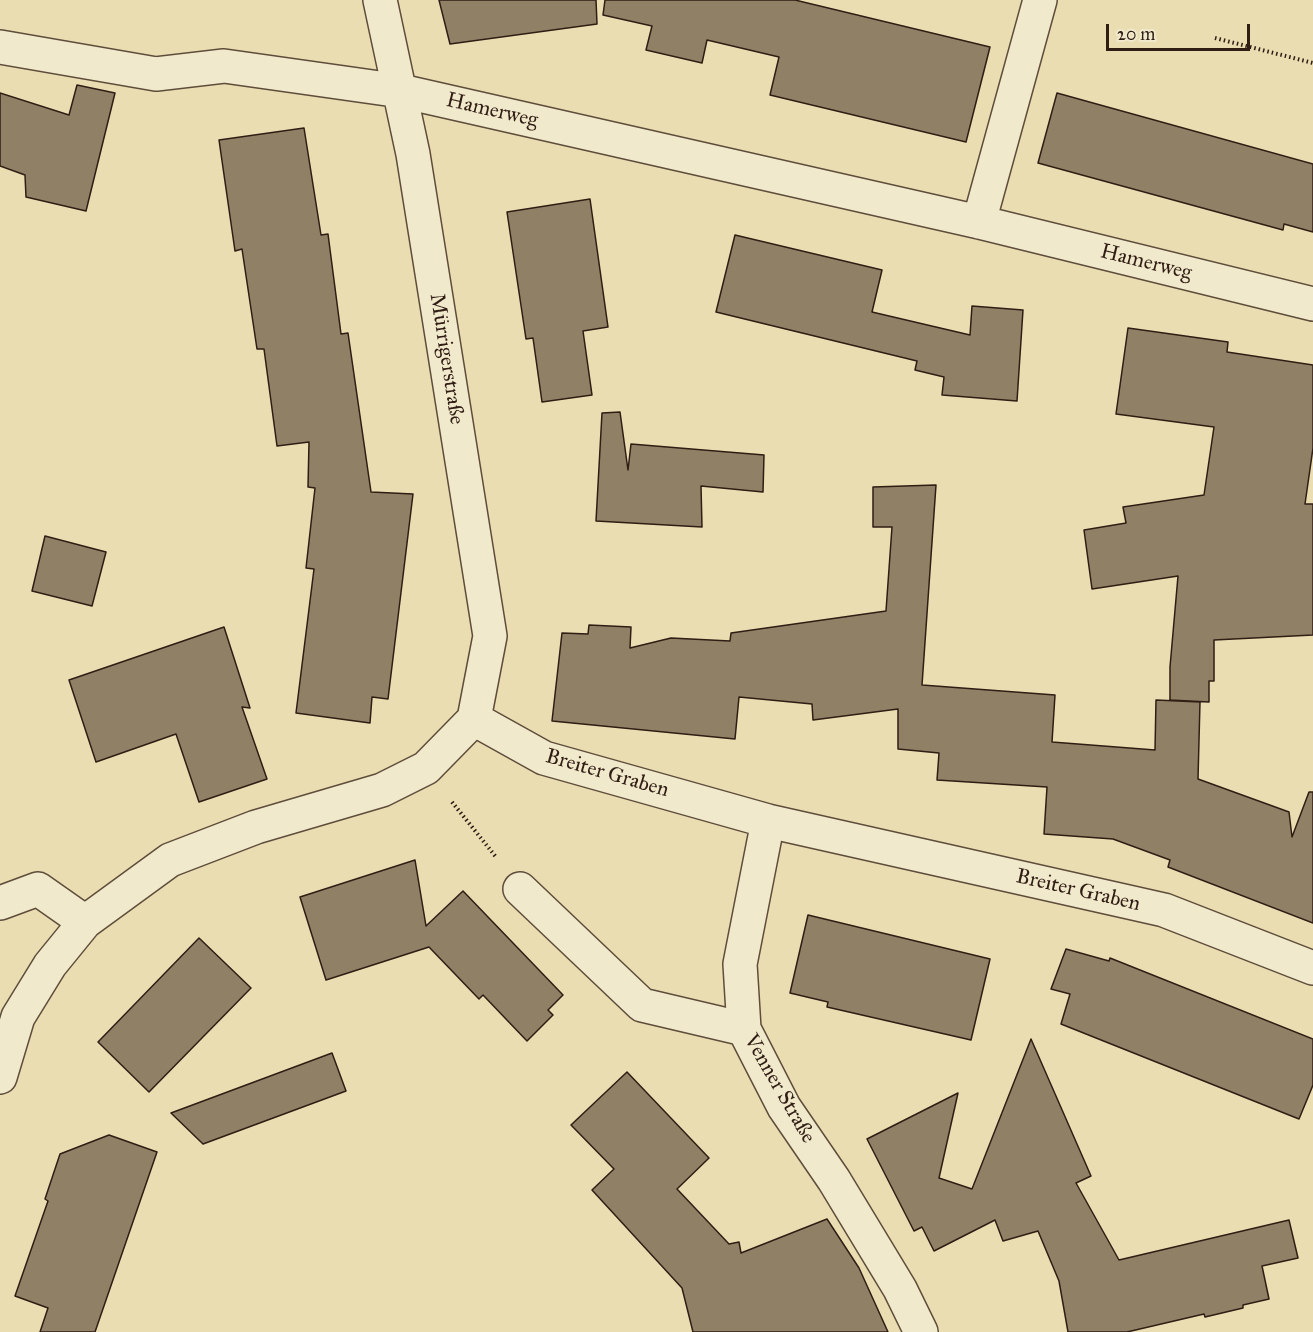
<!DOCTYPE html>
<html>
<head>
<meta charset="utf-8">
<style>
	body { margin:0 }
	#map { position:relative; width:1313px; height:1332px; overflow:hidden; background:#e9ddb1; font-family:"IM FELL Great Primer",serif }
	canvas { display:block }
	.scale { position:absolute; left:1106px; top:24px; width:144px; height:27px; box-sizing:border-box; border:3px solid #301d14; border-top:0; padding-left:8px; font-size:18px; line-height:21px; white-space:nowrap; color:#301d14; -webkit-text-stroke:4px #f1e9cc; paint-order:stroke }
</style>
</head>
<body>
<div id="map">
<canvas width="1313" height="1332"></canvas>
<div class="scale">20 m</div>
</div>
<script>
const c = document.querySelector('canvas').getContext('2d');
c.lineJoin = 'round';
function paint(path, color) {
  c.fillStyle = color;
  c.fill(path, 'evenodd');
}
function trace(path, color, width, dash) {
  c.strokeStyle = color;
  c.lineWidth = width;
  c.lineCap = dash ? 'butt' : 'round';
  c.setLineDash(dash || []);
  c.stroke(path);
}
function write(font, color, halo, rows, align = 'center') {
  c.font = font + ' "IM FELL Great Primer",serif';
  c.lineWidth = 4.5;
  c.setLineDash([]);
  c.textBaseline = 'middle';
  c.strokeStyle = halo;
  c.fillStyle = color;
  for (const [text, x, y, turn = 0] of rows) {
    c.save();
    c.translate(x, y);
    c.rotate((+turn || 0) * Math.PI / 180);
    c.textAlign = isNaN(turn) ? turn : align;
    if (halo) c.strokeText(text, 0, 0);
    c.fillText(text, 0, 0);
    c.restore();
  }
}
const building = new Path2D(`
	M439,0H596L597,24L450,44Z
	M605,0H795L990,47L966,142L770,95L779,57L707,40L702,63L646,50L652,26L603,15Z
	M77,85L115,93L86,211L26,197L25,175L0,166V93L69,115Z
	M1057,93L1313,164V232L1284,224L1283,230L1038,163Z
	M304,128L321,235L328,234L341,334L348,333L371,492L413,494L388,699L372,697L370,723L296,713L314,569L306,568L315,488L308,487L309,442L277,446L264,349H257L242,249L235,251L219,140Z
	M590,199L608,327L583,331L592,395L542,402L533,338L526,339L507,212Z
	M735,235L882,270L872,312L970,335L972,306L1023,310L1017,401L942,395L944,377L915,370L917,361L716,312Z
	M1128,328L1228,342L1227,352L1313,365V448L1305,504H1313V635L1214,640V681H1209V702L1170,700V667L1178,576L1092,589L1084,530L1126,523L1123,507L1204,495L1214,427L1116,414Z
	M620,412L628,470L631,444L764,455L763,492L701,486L702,527L596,521L602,413Z
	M936,485L922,685L1055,695L1052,742L1155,750L1156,700L1200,702L1198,779L1289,812L1292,837L1309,792H1313V923L1168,867L1170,860L1113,839L1044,834L1047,787L937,780L939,753L898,749V709L813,720L812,704L739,697L735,739L552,721L562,633L588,634L589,625L631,627L630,648L671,638L730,641L731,633L886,611L892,527H873V487Z
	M45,536L106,552L92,606L32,591Z
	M224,627L250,708L242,707L267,779L199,802L176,734L96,762L69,680Z
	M415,860L426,926L463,891L563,995L548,1010L553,1015L527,1041L483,995L479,999L429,947L326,980L300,897Z
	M808,915L990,959L971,1040L827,1007L828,1002L790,993Z
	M199,938L251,988L149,1092L98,1042Z
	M1066,949L1109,961L1110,958L1313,1039V1085L1299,1119L1061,1024L1070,994L1051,989Z
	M1031,1039L1091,1176L1076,1183L1119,1260L1289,1220L1298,1258L1262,1266L1269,1299L1243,1305V1308L1205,1317L1204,1314L1127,1332H1068L1059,1281L1038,1231L1003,1241L995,1220L934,1251L922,1227L914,1231L867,1139L958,1093L939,1178L972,1189Z
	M332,1053L346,1091L203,1144L171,1113Z
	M627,1072L709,1158L677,1189L729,1244L739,1242L741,1253L827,1219L859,1268L888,1332H693L682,1288L592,1190L614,1169L571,1125Z
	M109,1135L157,1152L95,1332H40L48,1308L15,1296L48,1201L45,1199L60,1154Z`);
const path = new Path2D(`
	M1215,38L1313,63
	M452,802L496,857`);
const minor = new Path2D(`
	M380,0L413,154L490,636L474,719
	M0,47L156,74L224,66L401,91L979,222L1313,304
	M979,222L1040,0
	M474,719L544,758L768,821L1164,910L1313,968
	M768,821L740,964L744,1029L784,1107L834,1180L900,1289L921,1332
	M520,889L642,1005L744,1029
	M0,903L38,889L85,922
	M0,1077L18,1017L50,965L85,922L170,860L256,827L382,790L426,768L474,719`);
const streetNames = [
	["Hamerweg",492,111,13],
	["Hamerweg",1146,263,14],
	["Mürrigerstraße",446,359,81],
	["Breiter Graben",607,774,16],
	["Breiter Graben",1078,891,13],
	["Venner Straße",779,1089,60]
];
paint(building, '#908166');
trace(building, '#301d14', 1.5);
trace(minor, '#5e4d3b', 36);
trace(path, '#301d14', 4, [1.5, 3]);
trace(minor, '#f1e9cc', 33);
write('21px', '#301d14', '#f1e9cc', streetNames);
</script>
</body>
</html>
